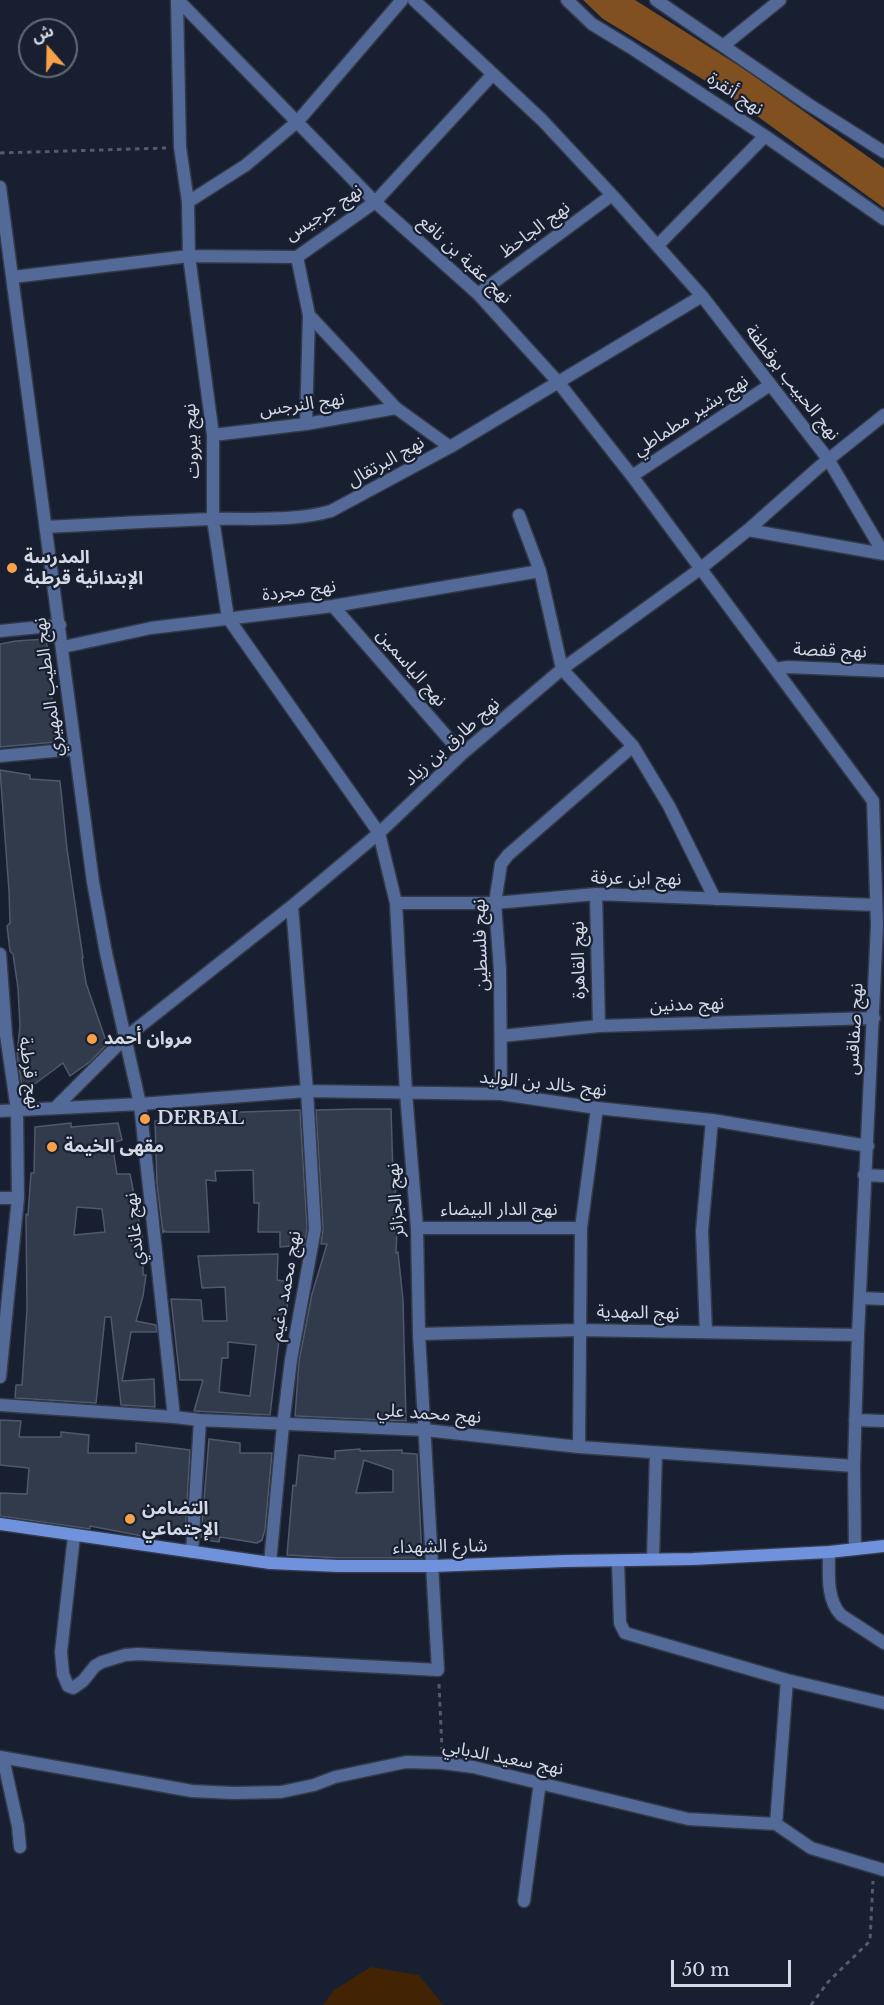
<!DOCTYPE html>
<html>
<head>
<meta charset="utf-8">
<style>
	body { margin:0 }
	#map { position:relative; width:884px; height:2005px; overflow:hidden; background:#181f30; font-family:"Libre Baskerville","Noto Sans Arabic",serif }
	canvas { display:block }
	.north { position:absolute; left:18px; top:18px; width:60px; height:60px; box-sizing:border-box; background:#181f30; border:2px solid #636a78; border-radius:50%; rotate:340deg; font-size:16px; font-weight:700; line-height:24px; text-align:center; color:#d4dae5 }
	.north::after { content:''; display:block; margin:auto; width:21px; height:27px; background:#f8a14a; clip-path:polygon(50% 0,100% 100%,50% 72%,0 100%) }
	.scale { position:absolute; left:671px; top:1960px; width:120px; height:27px; box-sizing:border-box; border:3px solid #d4dae5; border-top:0; padding-left:8px; font-size:18px; line-height:21px; white-space:nowrap; color:#d4dae5; -webkit-text-stroke:4px #181f30; paint-order:stroke }
</style>
</head>
<body>
<div id="map">
<canvas width="884" height="2005"></canvas>
<div class="north">ش</div>
<div class="scale">50 m</div>
</div>
<script>
const c = document.querySelector('canvas').getContext('2d');
c.lineJoin = 'round';
function paint(path, color) {
  c.fillStyle = color;
  c.fill(path, 'evenodd');
}
function trace(path, color, width, dash) {
  c.strokeStyle = color;
  c.lineWidth = width;
  c.lineCap = dash ? 'butt' : 'round';
  c.setLineDash(dash || []);
  c.stroke(path);
}
function write(font, color, halo, rows, align = 'center') {
  c.font = font + ' "Libre Baskerville","Noto Sans Arabic",serif';
  c.lineWidth = 4.5;
  c.setLineDash([]);
  c.textBaseline = 'middle';
  c.strokeStyle = halo;
  c.fillStyle = color;
  for (const [text, x, y, turn = 0] of rows) {
    c.save();
    c.translate(x, y);
    c.rotate((+turn || 0) * Math.PI / 180);
    c.textAlign = isNaN(turn) ? turn : align;
    if (halo) c.strokeText(text, 0, 0);
    c.fillText(text, 0, 0);
    c.restore();
  }
}
const green = new Path2D(`
	M371,1967L419,1975L443,2005H323L334,1990Z`);
const water = new Path2D(`
	M583,0H635L744,69L884,168V208L724,92L603,19Z`);
const building = new Path2D(`
	M46,639L51,674L52,704L56,742L0,747V644L16,641Z
	M0,770L30,775V779L60,781L67,849L83,958H82L86,983L107,1044L91,1061L70,1076L63,1063L32,1086H22L17,1055L20,1026L18,988L13,954L10,951L7,926L10,923L9,891Z
	M359,1109H391L393,1176L396,1175L395,1203H398L396,1253L398,1252L403,1300L406,1421L295,1416L299,1361L312,1294L327,1244H321L323,1229L316,1110Z
	M300,1110L307,1228L304,1245L280,1247V1232H258L259,1203H254L253,1170L215,1171L216,1181L206,1180L209,1232H165L164,1230L163,1233L157,1184L155,1121L214,1118V1113Z
	M71,1123V1127L118,1123L122,1140L112,1143L117,1174H130L143,1242V1275H146L143,1296L136,1321L156,1325L157,1332H131L122,1381L154,1379L155,1407L121,1405L111,1317H105L96,1403L15,1398L16,1385H22L27,1309L26,1214L28,1215L31,1173H34L35,1127ZM77,1207L102,1209L105,1232L74,1235Z
	M278,1254L277,1280L290,1282L287,1308L283,1307L270,1415L194,1411L203,1380H180L171,1299L201,1300L203,1321H227L225,1287L202,1288L198,1256ZM228,1342L256,1345L250,1396L219,1392L222,1358H228Z
	M0,1420L21,1421L19,1437H61V1432L89,1435L88,1453H136V1443L190,1450L185,1536L168,1535V1533L141,1532L142,1536L90,1526V1529L0,1516V1493L27,1494L29,1468L0,1465Z
	M209,1439L240,1443V1453H272L265,1530L262,1540L257,1543L220,1537L219,1542L206,1540V1537H201Z
	M360,1449V1451L402,1450V1453L417,1454L422,1558H338L287,1555L293,1485L296,1486L299,1455L335,1459V1451ZM364,1460L393,1470V1492L356,1493Z`);
const path = new Path2D(`
	M0,153L166,148
	M439,1684L442,1749
	M811,2005L828,1982L870,1941L873,1881`);
const minor = new Path2D(`
	M178,0L375,202L478,294L558,382L632,476L873,801L877,925L858,1335L854,1466L855,1548
	M414,0L542,120L612,195L702,296L828,459L884,554
	M567,0L592,24L630,47L765,136L884,219
	M656,0L808,104L884,152
	M723,46L780,0
	M0,187L93,882L106,953L140,1104L174,1417
	M188,202L246,165L298,121L402,0
	M658,245L765,136
	M297,257L309,315L306,424
	M13,277L189,256L297,257L375,202L493,74
	M478,294L612,195
	M309,315L396,408L450,447
	M213,435L306,424L396,408
	M632,476L770,385
	M519,515L540,571
	M46,527C102,524 157,521 212,519C252,518 292,522 331,511L450,447L702,296
	M748,530L884,554
	M333,606L462,754
	M0,631L60,625
	M63,647L151,628L333,606L540,571L562,669L633,746L669,806L715,899
	M775,669L788,667L884,671
	M0,756L75,749
	M596,894L599,1026
	M396,903H495L596,894L876,905
	M0,954L6,1035L17,1110L18,1198L0,1377
	M502,1036L599,1026L874,1018
	M501,1094L500,970L495,903L501,864L508,855L633,746
	M55,1108L125,1038L292,906L379,833L462,754L562,669L700,569L748,530L819,467L884,415
	M0,1111L140,1104L307,1091L501,1094L597,1108L712,1120L868,1146
	M864,1175L884,1176
	M0,1198H18
	M417,1228H581
	M860,1298L884,1299
	M706,1332L702,1231L712,1120
	M419,1334L580,1330L858,1335
	M0,1405L174,1417L200,1420L425,1430L579,1447L854,1466
	M855,1420L884,1421
	M579,1447L581,1228L597,1108
	M74,1536L61,1652L63,1674L68,1686L73,1688L83,1681L95,1666L102,1662L125,1655L138,1654L438,1670L419,1334L417,1228L406,1093L396,903L379,833L228,618L213,519V435L189,256L188,202L180,147L177,0
	M192,1552L200,1420
	M829,1552C829,1573 826,1599 841,1615L884,1643
	M653,1559L656,1453
	M618,1561L620,1623L625,1633L787,1680L884,1703
	M270,1563L283,1425L291,1360L315,1229L307,1091L292,906
	M0,1757L192,1791L233,1793L281,1792L314,1785L335,1777L406,1762L442,1763L473,1767L688,1819L776,1824L811,1848L884,1870
	M3,1758L18,1826L20,1847
	M776,1824L787,1680
	M524,1901L540,1782`);
const secondary = new Path2D(`
	M0,1524L270,1563L338,1566H433L565,1561L693,1559L829,1552L884,1546`);
const markers = [
	[12,568,6,"#f8a14a"],
	[92,1039,6,"#f8a14a"],
	[145,1119,6,"#f8a14a"],
	[52,1147,6,"#f8a14a"],
	[130,1519,6,"#f8a14a"]
];
const streetNames = [
	["نهج أنقرة",735,94,33],
	["نهج جرجيس",324,213,-33],
	["نهج الجاحظ",535,230,-36],
	["نهج عقبة بن نافع",465,260,43],
	["نهج الحبيب بوقطفة",792,383,52],
	["نهج النرجس",302,405,-8],
	["نهج بشير مطماطي",691,416,-33],
	["نهج بيروت",192,441,-93],
	["نهج البرتقال",386,462,-29],
	["نهج مجردة",299,591,-7],
	["نهج قفصة",830,651,2],
	["نهج الياسمين",411,668,49],
	["نهج الطيب المهيري",49,687,-97],
	["نهج طارق بن زياد",452,742,-42],
	["نهج ابن عرفة",636,879,1],
	["نهج فلسطين",481,945,-92],
	["نهج القاهرة",579,960,-91],
	["نهج مدنين",687,1005,-2],
	["نهج صفاقس",855,1029,-87],
	["نهج قرطبة",29,1073,83],
	["نهج خالد بن الوليد",543,1084,6],
	["نهج الجزائر",396,1200,-94],
	["نهج الدار البيضاء",499,1210],
	["نهج غاندي",135,1229,-96],
	["نهج محمد دغيم",286,1286,-80],
	["نهج المهدية",638,1313,1],
	["نهج محمد علي",429,1414,4],
	["شارع الشهداء",440,1547,-1],
	["نهج سعيد الدبابي",503,1758,11]
];
const poiNames = [
	["المدرسة",24,558],
	["الإبتدائية قرطبة",24,579],
	["مروان أحمد",104,1039],
	["DERBAL",157,1119],
	["مقهى الخيمة",64,1147],
	["التضامن",142,1509],
	["الإجتماعي",142,1530]
];
paint(green, '#422404');
paint(water, '#805020');
paint(building, '#323b4c');
trace(building, '#50596c', 1.5);
trace(minor, '#323949', 15);
trace(secondary, '#323949', 15);
trace(path, '#545b6a', 3, [4.5, 4.5]);
trace(minor, '#536997', 12);
trace(secondary, '#7092dc', 12);
for (const [x, y, r, color] of markers) {
  const dot = new Path2D();
  dot.arc(x, y, r, 0, 2 * Math.PI);
  c.fillStyle = color;
  c.fill(dot);
  trace(dot, '#181f30', 2);
}
write('18px', '#d4dae5', '#181f30', streetNames);
write('bold 18px', '#d4dae5', '#181f30', poiNames, 'left');
</script>
</body>
</html>
